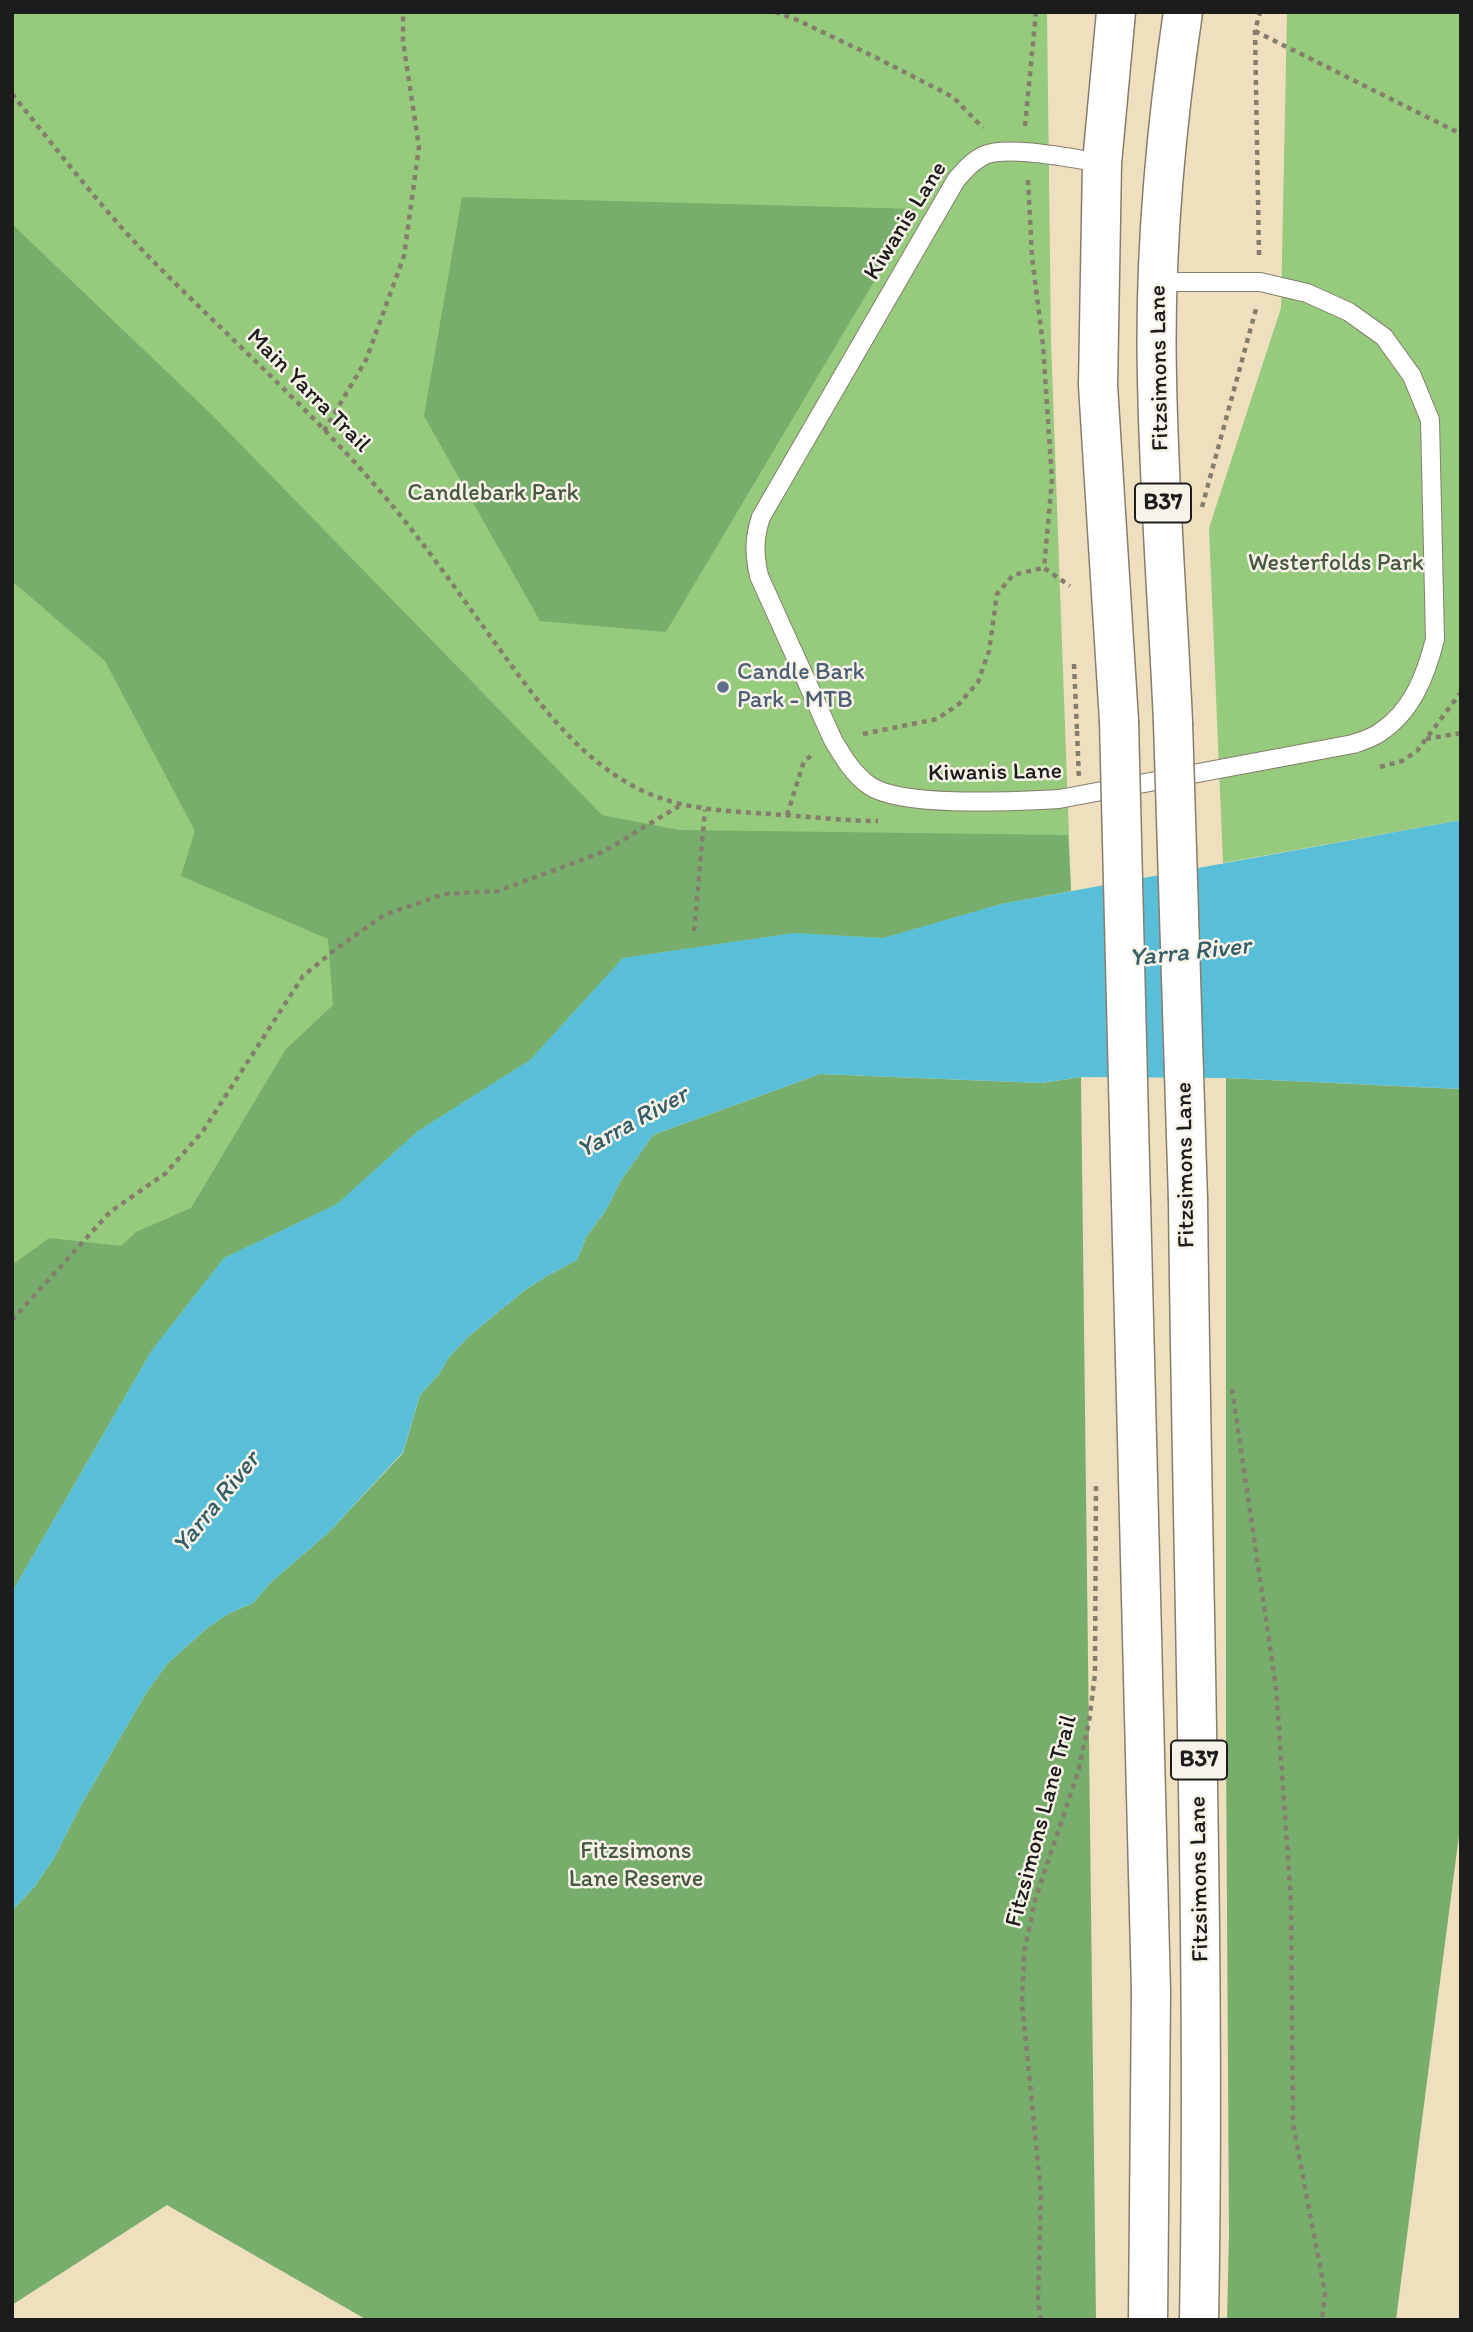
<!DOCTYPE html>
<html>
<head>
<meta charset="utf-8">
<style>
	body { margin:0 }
	#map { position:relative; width:1473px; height:2332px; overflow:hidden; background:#efdfbe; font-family:Itim,sans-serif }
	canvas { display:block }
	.frame { position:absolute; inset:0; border:14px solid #1c1c1c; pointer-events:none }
</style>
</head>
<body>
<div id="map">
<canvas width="1473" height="2332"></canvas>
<div class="frame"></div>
</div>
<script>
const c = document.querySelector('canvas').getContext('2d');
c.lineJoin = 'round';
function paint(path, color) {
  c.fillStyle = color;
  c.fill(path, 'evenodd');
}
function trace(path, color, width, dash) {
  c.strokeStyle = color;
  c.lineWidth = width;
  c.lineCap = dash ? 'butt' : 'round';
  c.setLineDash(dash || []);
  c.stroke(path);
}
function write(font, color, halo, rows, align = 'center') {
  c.font = font + ' Itim,sans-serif';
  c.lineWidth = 5;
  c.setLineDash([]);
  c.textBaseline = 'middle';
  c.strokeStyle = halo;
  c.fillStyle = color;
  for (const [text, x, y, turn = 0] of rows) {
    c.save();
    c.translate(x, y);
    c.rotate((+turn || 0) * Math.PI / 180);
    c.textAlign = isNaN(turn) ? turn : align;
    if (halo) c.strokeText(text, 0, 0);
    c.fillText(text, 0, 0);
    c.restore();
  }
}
const green = new Path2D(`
	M12,12H1047L1051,342L1071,891L1001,904L152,1350L12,1592Z
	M1287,12H1461V820L1223,863L1209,528L1281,308Z`);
const forest = new Path2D(`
	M462,197L917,209L666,632L540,621L424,416Z
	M12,224L210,413L602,815L679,830L1068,835L1071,891L1001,904L883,938L794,933L623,958L530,1060L418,1131L337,1204L224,1258L152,1350L12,1592V1265L49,1238L121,1246L136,1232L191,1208L286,1049L333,1005L328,939L181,876L195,831L105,661L12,581Z
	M820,1074L1041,1083L1081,1077L1096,2320H367L167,2205L12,2305V1911L35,1886L54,1858L80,1807L146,1693L167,1664L207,1628L228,1614L253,1603L270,1583L329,1532L403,1453L420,1395L439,1374L449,1357L469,1336L525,1290L547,1276L577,1260L586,1237L606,1210L621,1180L653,1135Z
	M1226,1078L1461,1089V1820L1396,2320H1227L1229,2235L1226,1747Z`);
const water = new Path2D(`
	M1461,820V1089L1226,1078L1081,1077L1041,1083L820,1074L653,1135L621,1180L606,1210L586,1237L577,1260L547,1276L525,1290L469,1336L449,1357L439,1374L420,1395L403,1452L329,1532L270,1583L253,1603L228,1614L207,1628L167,1664L146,1693L80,1807L54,1858L35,1886L12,1911V1592L152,1350L224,1258L337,1204L418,1131L530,1060L623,958L794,933L883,938L1001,904Z`);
const path = new Path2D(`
	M775,12L795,19L877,58L953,97L983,128
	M1255,31L1461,134
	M12,94C57,149 100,207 150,258C230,339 318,416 391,504C430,551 465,602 501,651C534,697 570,746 618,777C671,812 722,810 783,815C814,817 846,821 878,821
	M1025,126L1036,12
	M1028,180L1032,257L1043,345L1052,480L1044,568L1070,586
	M1259,255L1255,31L1260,12
	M324,431L366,360L404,256L419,147L403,41V12
	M1202,507L1256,309
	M1074,664L1077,731
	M863,734L937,719L959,704L978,682L989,651L997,594L1013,575L1043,568
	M1426,739L1461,733
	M1380,767L1402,761L1417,751L1461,692
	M787,815L804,761L811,756
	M694,931L705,810
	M12,1320L110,1212L166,1173L203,1131L303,976L336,949L384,915L444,894L498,891L603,852L679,806
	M1232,1389L1276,1687L1291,1902L1293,2124L1325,2293L1322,2320
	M1041,2320L1038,2301L1041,2194L1022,2003L1024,1953L1035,1900L1078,1772L1089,1722L1095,1674L1096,1481`);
const service = new Path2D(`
	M1102,163C1075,159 1008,145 985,155C973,160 965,170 956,180L761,517C754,538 754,553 759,576L833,740C843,757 853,774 870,786C904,808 1016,801 1059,799L1353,744C1362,741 1372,738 1379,733C1412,712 1426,675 1435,639L1430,420L1412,376L1384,337L1349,312L1307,293L1260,282H1158`);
const primary = new Path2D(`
	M1116,12L1102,163L1098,385L1119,721
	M1173,723C1168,608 1159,493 1157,378C1154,255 1165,134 1183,12
	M1188,1200C1192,1573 1206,1946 1199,2320
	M1131,1202L1151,1992L1148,2320`);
const pathBridge = new Path2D(`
	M1077,731L1079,780`);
const primaryBridge = new Path2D(`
	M1119,721L1131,1202
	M1173,723L1188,1200`);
const markers = [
	[723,687,7,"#5c6f8a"]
];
const shields = [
	[1163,503,56],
	[1199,1760,56]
];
const shieldNames = [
	["B37",1163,503],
	["B37",1199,1760]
];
const streetNames = [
	["Kiwanis Lane",906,221,-58],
	["Fitzsimons Lane",1160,368,-91],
	["Main Yarra Trail",308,391,45],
	["Kiwanis Lane",995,773,-1],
	["Fitzsimons Lane",1186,1165,-91],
	["Fitzsimons Lane Trail",1042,1821,-75],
	["Fitzsimons Lane",1200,1879,-91]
];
const parkNames = [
	["Candlebark Park",493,494],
	["Westerfolds Park",1336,564],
	["Fitzsimons",636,1852],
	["Lane Reserve",636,1880]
];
const serviceNames = [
	["Candle Bark",737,673],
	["Park - MTB",737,701]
];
const waterNames = [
	["Yarra River",1190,953,-6],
	["Yarra River",633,1123,-29],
	["Yarra River",217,1503,-51]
];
paint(green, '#96ca7c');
paint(forest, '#78ae6c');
paint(water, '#59bed7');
trace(service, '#867e6d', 20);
trace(primary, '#867e6d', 41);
trace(path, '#867e6d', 4.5, [5, 5]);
trace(service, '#fff', 18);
trace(primary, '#fff', 38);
trace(primaryBridge, '#867e6d', 41, []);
trace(pathBridge, '#867e6d', 4.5, [5, 5]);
trace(primaryBridge, '#fff', 38);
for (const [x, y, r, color] of markers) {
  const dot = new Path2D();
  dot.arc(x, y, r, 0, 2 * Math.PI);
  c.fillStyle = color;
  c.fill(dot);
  trace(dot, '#f7f3e8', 2.5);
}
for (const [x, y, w] of shields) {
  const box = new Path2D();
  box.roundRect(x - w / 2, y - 19.5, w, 39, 5);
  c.fillStyle = '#f7f3e8';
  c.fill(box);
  trace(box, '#1c1c1c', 2);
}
write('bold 23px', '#1c1c1c', null, shieldNames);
write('24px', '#1c1c1c', '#f7f3e8', streetNames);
write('24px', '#47593e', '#f7f3e8', parkNames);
write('24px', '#4e5e75', '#f7f3e8', serviceNames, 'left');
write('italic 26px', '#345d67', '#f7f3e8', waterNames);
</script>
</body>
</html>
